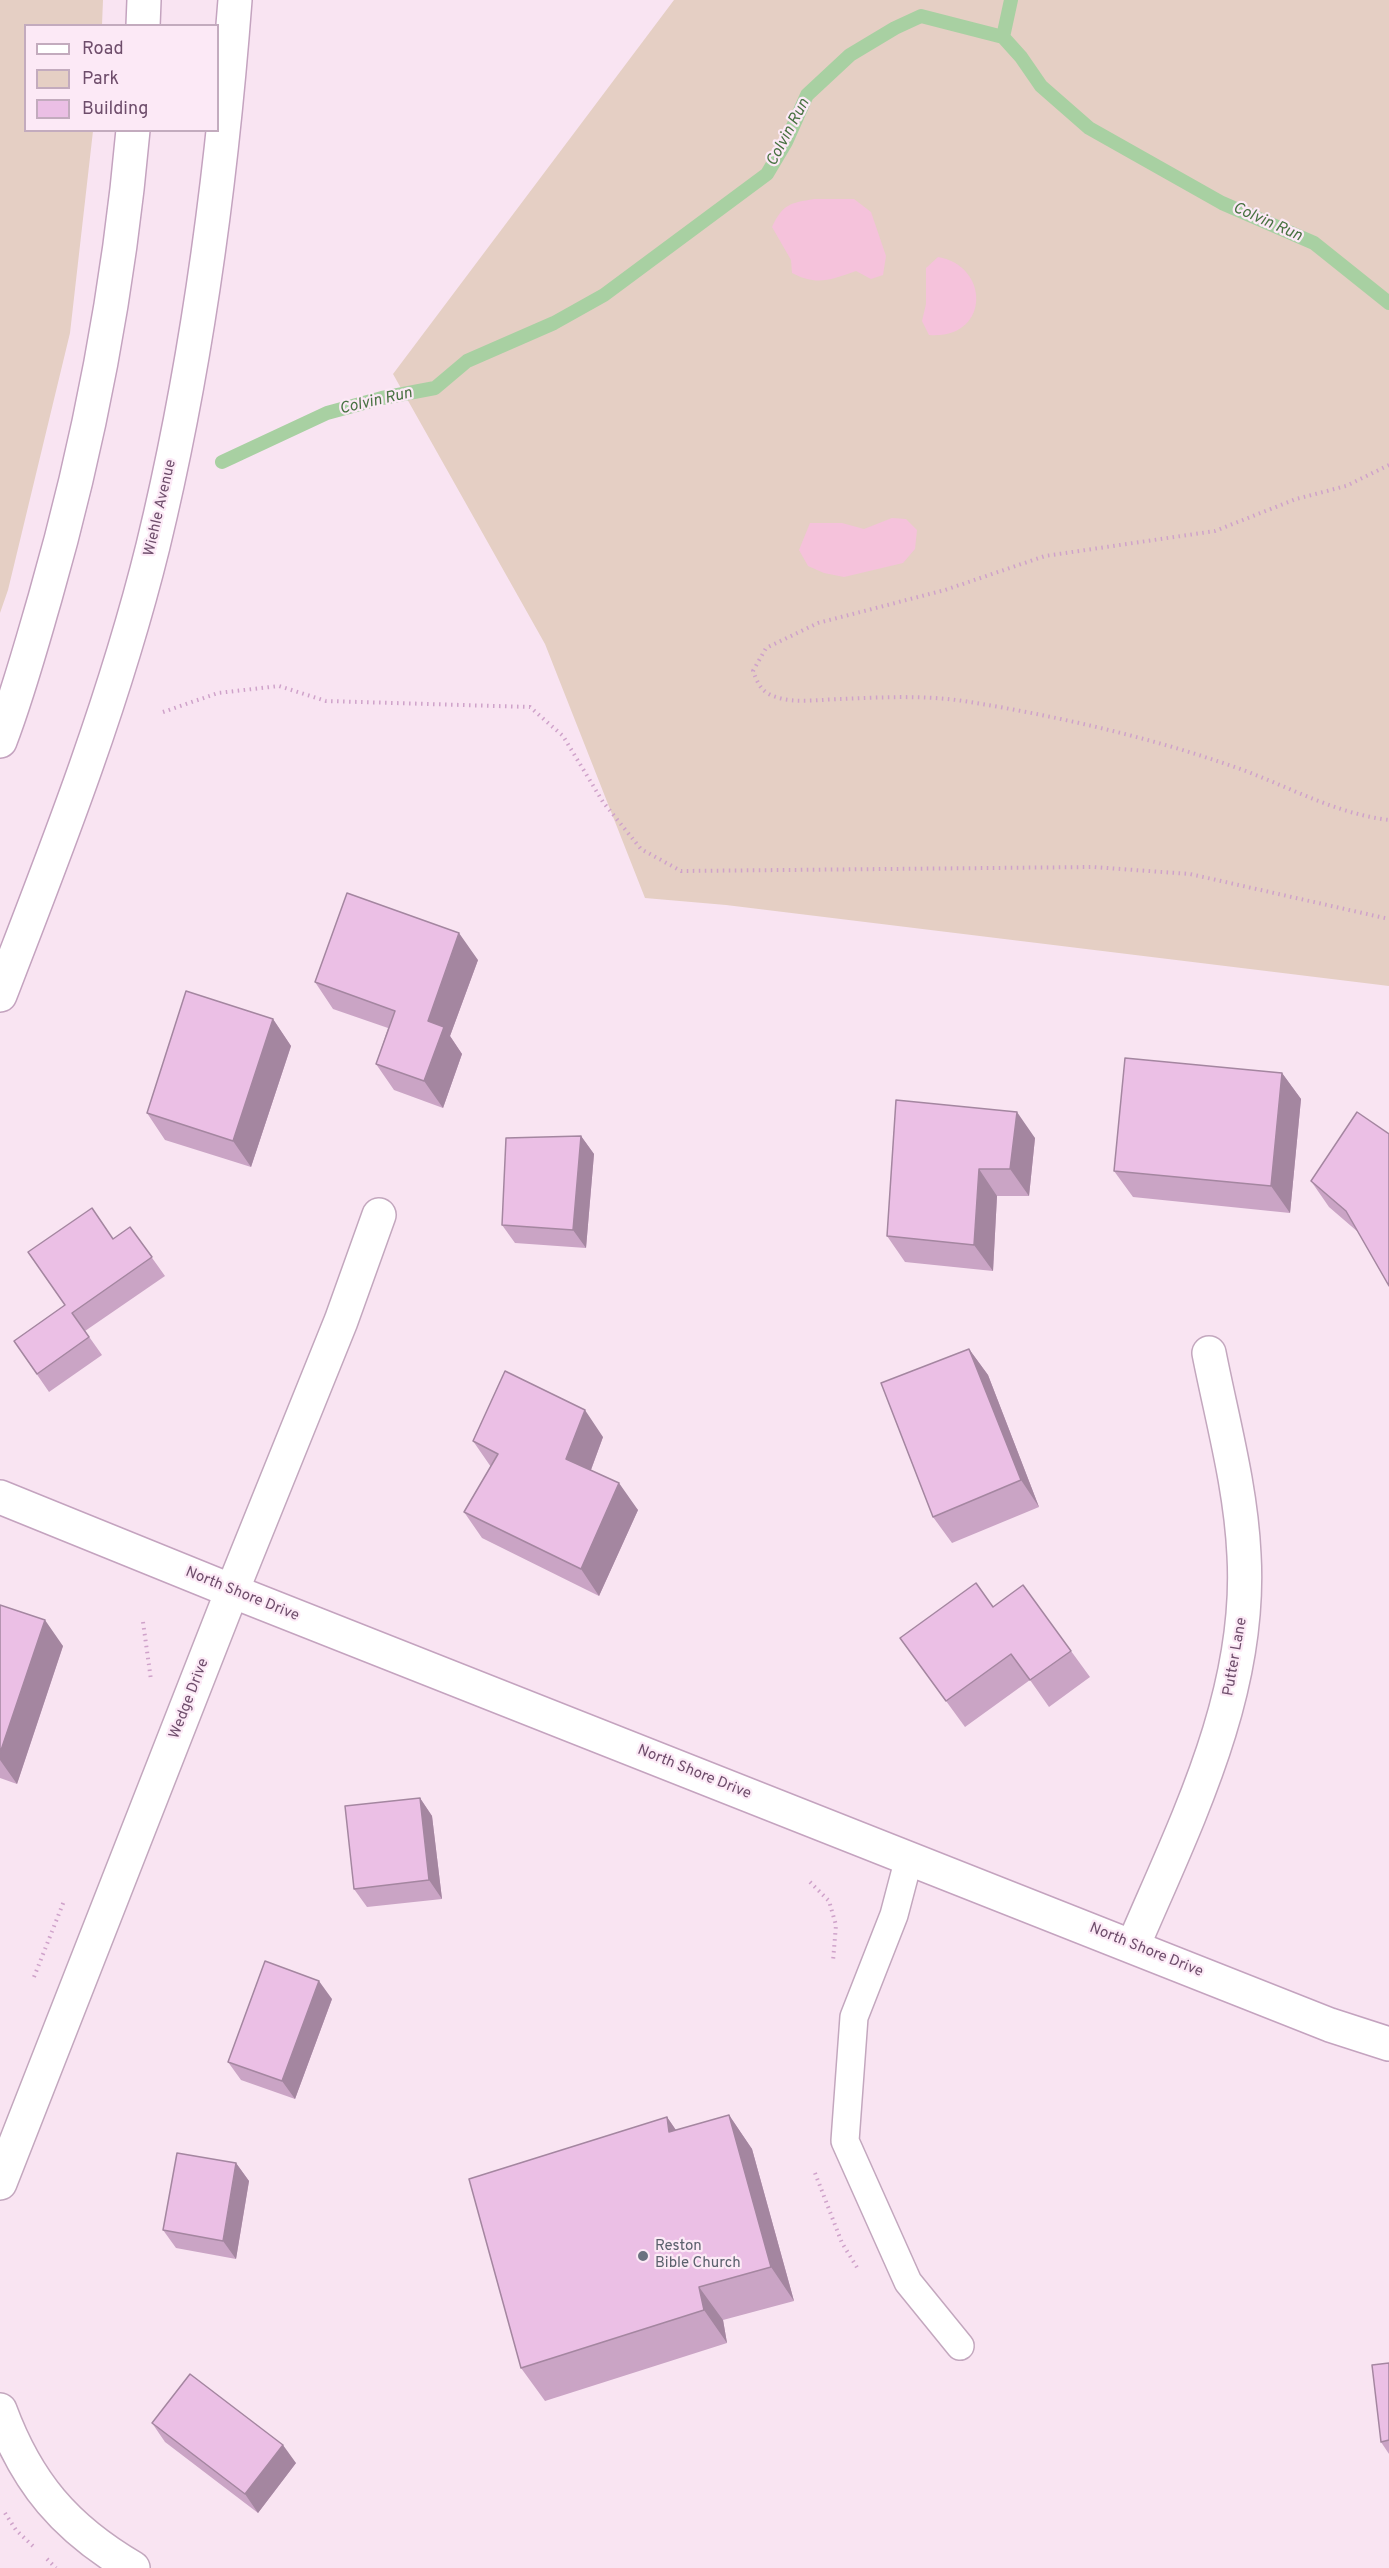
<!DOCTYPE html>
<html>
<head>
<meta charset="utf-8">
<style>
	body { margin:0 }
	#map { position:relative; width:1389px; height:2568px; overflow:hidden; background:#f9e4f2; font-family:Overpass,sans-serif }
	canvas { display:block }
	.legend { position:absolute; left:24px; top:24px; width:195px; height:108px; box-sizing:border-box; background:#fce9f6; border:2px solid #c3abbe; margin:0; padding:8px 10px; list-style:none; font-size:18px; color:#6e4d6b }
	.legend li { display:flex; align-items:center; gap:12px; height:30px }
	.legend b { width:30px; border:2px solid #c3abbe }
</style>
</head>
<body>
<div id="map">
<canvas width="1389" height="2568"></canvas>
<ul class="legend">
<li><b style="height:8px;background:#fff"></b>Road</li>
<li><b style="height:16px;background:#e5cfc4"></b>Park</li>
<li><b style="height:16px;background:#ebbfe5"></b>Building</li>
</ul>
</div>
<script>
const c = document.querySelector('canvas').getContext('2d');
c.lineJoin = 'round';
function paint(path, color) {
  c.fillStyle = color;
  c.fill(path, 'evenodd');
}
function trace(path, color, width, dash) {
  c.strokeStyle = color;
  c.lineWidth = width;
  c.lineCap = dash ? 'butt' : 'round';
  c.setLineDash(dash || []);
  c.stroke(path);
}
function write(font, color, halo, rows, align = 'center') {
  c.font = font + ' Overpass,sans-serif';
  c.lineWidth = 4.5;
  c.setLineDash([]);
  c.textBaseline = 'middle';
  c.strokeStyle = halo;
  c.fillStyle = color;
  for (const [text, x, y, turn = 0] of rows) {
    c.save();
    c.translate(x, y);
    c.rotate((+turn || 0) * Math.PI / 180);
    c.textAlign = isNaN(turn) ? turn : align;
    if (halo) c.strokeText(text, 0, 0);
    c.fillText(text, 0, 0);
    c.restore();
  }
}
const green = new Path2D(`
	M0,0H103L102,25L26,26V130L93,131L70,333L8,590L0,613Z
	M674,0H1389V986L726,905L645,898L545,644L393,374Z`);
const sand = new Path2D(`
	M814,199H854L871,212L886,256L883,275L871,279L856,271C830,280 817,286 792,273L791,260L772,227C783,204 790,203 814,199Z
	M938,257C991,266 990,340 929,335L922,321L926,304V268Z
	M892,518L906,519L917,530L915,549L903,563L844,577L824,573L808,566L799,550L810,523H842L864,529Z`);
const stream = new Path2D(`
	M1003,37L1011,0
	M222,462L327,413L382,398L435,388L467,361L554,323L604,295L767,174L786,142L807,95L850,55L895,28L921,16L1003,37L1021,57L1041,86L1089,128L1222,203L1314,243L1389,303`);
const path = new Path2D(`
	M1389,465L1346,486L1296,499L1215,531L1045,556L945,590L818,623L766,648L753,671C758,684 762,693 776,697C795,704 823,699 843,699C885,697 929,695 970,702C1056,716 1144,736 1226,764C1281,782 1331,813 1389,820
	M163,712L218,693L279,686L326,701L530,707L563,736L603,802L641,849L681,871L1093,867L1190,874L1389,919
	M143,1622L151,1680
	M810,1882L829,1901L836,1925L833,1961
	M34,1977L64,1901
	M815,2173L842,2243L858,2269
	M5,2513L16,2530L35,2548
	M47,2559L56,2568`);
const lane = new Path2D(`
	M909,1858L894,1915L854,2017L845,2141L908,2282L960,2346`);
const street = new Path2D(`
	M1133,1946C1186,1822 1252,1694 1244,1555C1241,1487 1222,1419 1209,1353
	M0,2183L232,1591L341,1321L379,1215
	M0,2410C27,2483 65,2528 133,2568`);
const secondary = new Path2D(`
	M143,26L144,0
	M0,741C18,694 31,646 45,598C89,445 119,288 133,130
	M0,995C57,848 115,700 153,546C197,365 221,185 235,0
	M0,1497L232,1591L1330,2025L1389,2044`);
const wall = new Path2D(`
	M478,960L450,1036L462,1054L443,1108L394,1090L376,1064L388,1028L333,1009L315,982Z
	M273,1019L291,1046L251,1167L165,1140L147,1113Z
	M1282,1073L1301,1099L1290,1213L1133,1197L1114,1171Z
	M896,1100L1035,1138L1029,1196H997L993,1271L905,1262L887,1236Z
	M1389,1134L1358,1232L1329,1207L1311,1181Z
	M581,1136L594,1154L586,1248L515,1243L502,1225Z
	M130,1227L165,1276L85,1331L102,1355L49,1392L14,1341L65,1305L113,1239Z
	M969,1349L988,1375L1039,1507L952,1543L933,1517Z
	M603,1437L591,1470L638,1510L599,1596L482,1538L464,1512L491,1467L473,1441Z
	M0,1605L63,1646L17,1784L0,1778Z
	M993,1607L1071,1651L1090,1677L1049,1707L1030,1680L965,1727L900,1638Z
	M420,1798L432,1816L442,1899L367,1907L354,1889Z
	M332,1999L295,2099L241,2080L228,2062Z
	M729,2115L752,2149L794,2301L723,2320L727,2343L545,2401L521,2368L667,2117L676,2130Z
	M236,2163L249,2181L236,2259L176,2248L163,2230Z
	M1389,2363V2454L1381,2442Z
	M152,2423L296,2463L258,2513L165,2442Z`);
const shadedWall = new Path2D(`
	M459,933L478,960L450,1036L462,1054L443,1108L424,1081L428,1021Z
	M273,1019L291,1046L251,1167L233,1141Z
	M1282,1073L1301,1099L1290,1213L1271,1186Z
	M1017,1112L1035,1138L1029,1196L1010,1169Z
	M581,1136L594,1154L586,1248L573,1230Z
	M979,1169L997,1196L993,1271L974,1245Z
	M969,1349L988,1375L1039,1507L1021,1480Z
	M585,1410L603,1437L585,1486L566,1459Z
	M619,1483L638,1510L599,1596L581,1569Z
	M45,1620L63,1646L17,1784L0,1760V1753Z
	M420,1798L432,1816L442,1899L429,1880Z
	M319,1981L332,1999L295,2099L282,2081Z
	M729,2115L752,2149L794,2301L771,2267Z
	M667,2117L690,2151L669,2132Z
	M236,2163L249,2181L236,2259L223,2241Z
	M699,2287L723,2320L727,2343L704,2310Z
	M283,2445L296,2463L258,2513L245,2494Z`);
const building = new Path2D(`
	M347,893L459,933L428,1021L444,1027L424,1081L376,1064L395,1011L315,982Z
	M186,991L273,1019L233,1141L147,1113Z
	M1125,1058L1282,1073L1271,1186L1114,1171Z
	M896,1100L1017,1112L1010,1169H979L974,1245L887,1236Z
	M1357,1112L1389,1134V1286L1346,1211L1311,1181Z
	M581,1136L573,1230L502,1225L506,1138Z
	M92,1208L113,1239L130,1227L152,1257L72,1313L89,1337L37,1374L14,1341L65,1305L28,1252Z
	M969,1349L1021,1480L933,1517L881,1383Z
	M505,1371L585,1410L566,1459L619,1483L581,1569L464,1512L498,1454L473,1441Z
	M976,1583L993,1607L1023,1585L1071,1651L1030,1680L1011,1654L946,1701L900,1638Z
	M0,1605L45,1620L0,1753Z
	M420,1798L429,1880L354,1889L345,1806Z
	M265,1961L319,1981L282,2081L228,2062Z
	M729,2115L771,2267L699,2287L704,2310L521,2368L469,2179L667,2117L669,2132Z
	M177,2153L236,2163L223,2241L163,2230Z
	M1389,2363V2440L1381,2442L1372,2365Z
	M190,2374L283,2445L245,2494L152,2423Z`);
const markers = [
	[643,2256,6,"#6b7280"]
];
const streetNames = [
	["Wiehle Avenue",161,508,-77],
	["North Shore Drive",242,1595,22],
	["Putter Lane",1236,1657,-80],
	["Wedge Drive",190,1699,-69],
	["North Shore Drive",694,1773,22],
	["North Shore Drive",1146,1951,22]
];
const worshipNames = [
	["Reston",655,2247],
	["Bible Church",655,2264]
];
const waterNames = [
	["Colvin Run",789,133,-62],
	["Colvin Run",1267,223,24],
	["Colvin Run",376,402,-13]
];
paint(green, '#e5cfc4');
paint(sand, '#f5c2db');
trace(stream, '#a8d0a2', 14);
trace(lane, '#c3a7be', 30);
trace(street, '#c3a7be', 36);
trace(secondary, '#c4a3bf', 36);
trace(path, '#cfa2ca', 4, [1.5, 4.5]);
trace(lane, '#fff', 27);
trace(street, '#fff', 33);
trace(secondary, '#fff', 33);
paint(wall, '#caa4c5');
paint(shadedWall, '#a486a0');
paint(building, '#ebbfe5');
trace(building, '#a486a0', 1.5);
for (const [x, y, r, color] of markers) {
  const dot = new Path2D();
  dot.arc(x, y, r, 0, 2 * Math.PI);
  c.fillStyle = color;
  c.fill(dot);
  trace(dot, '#fce9f6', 2);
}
write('15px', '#6e4d6b', '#fce9f6', streetNames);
write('15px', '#5b616d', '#fce9f6', worshipNames, 'left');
write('italic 16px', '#487242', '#fce9f6', waterNames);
</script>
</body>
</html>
